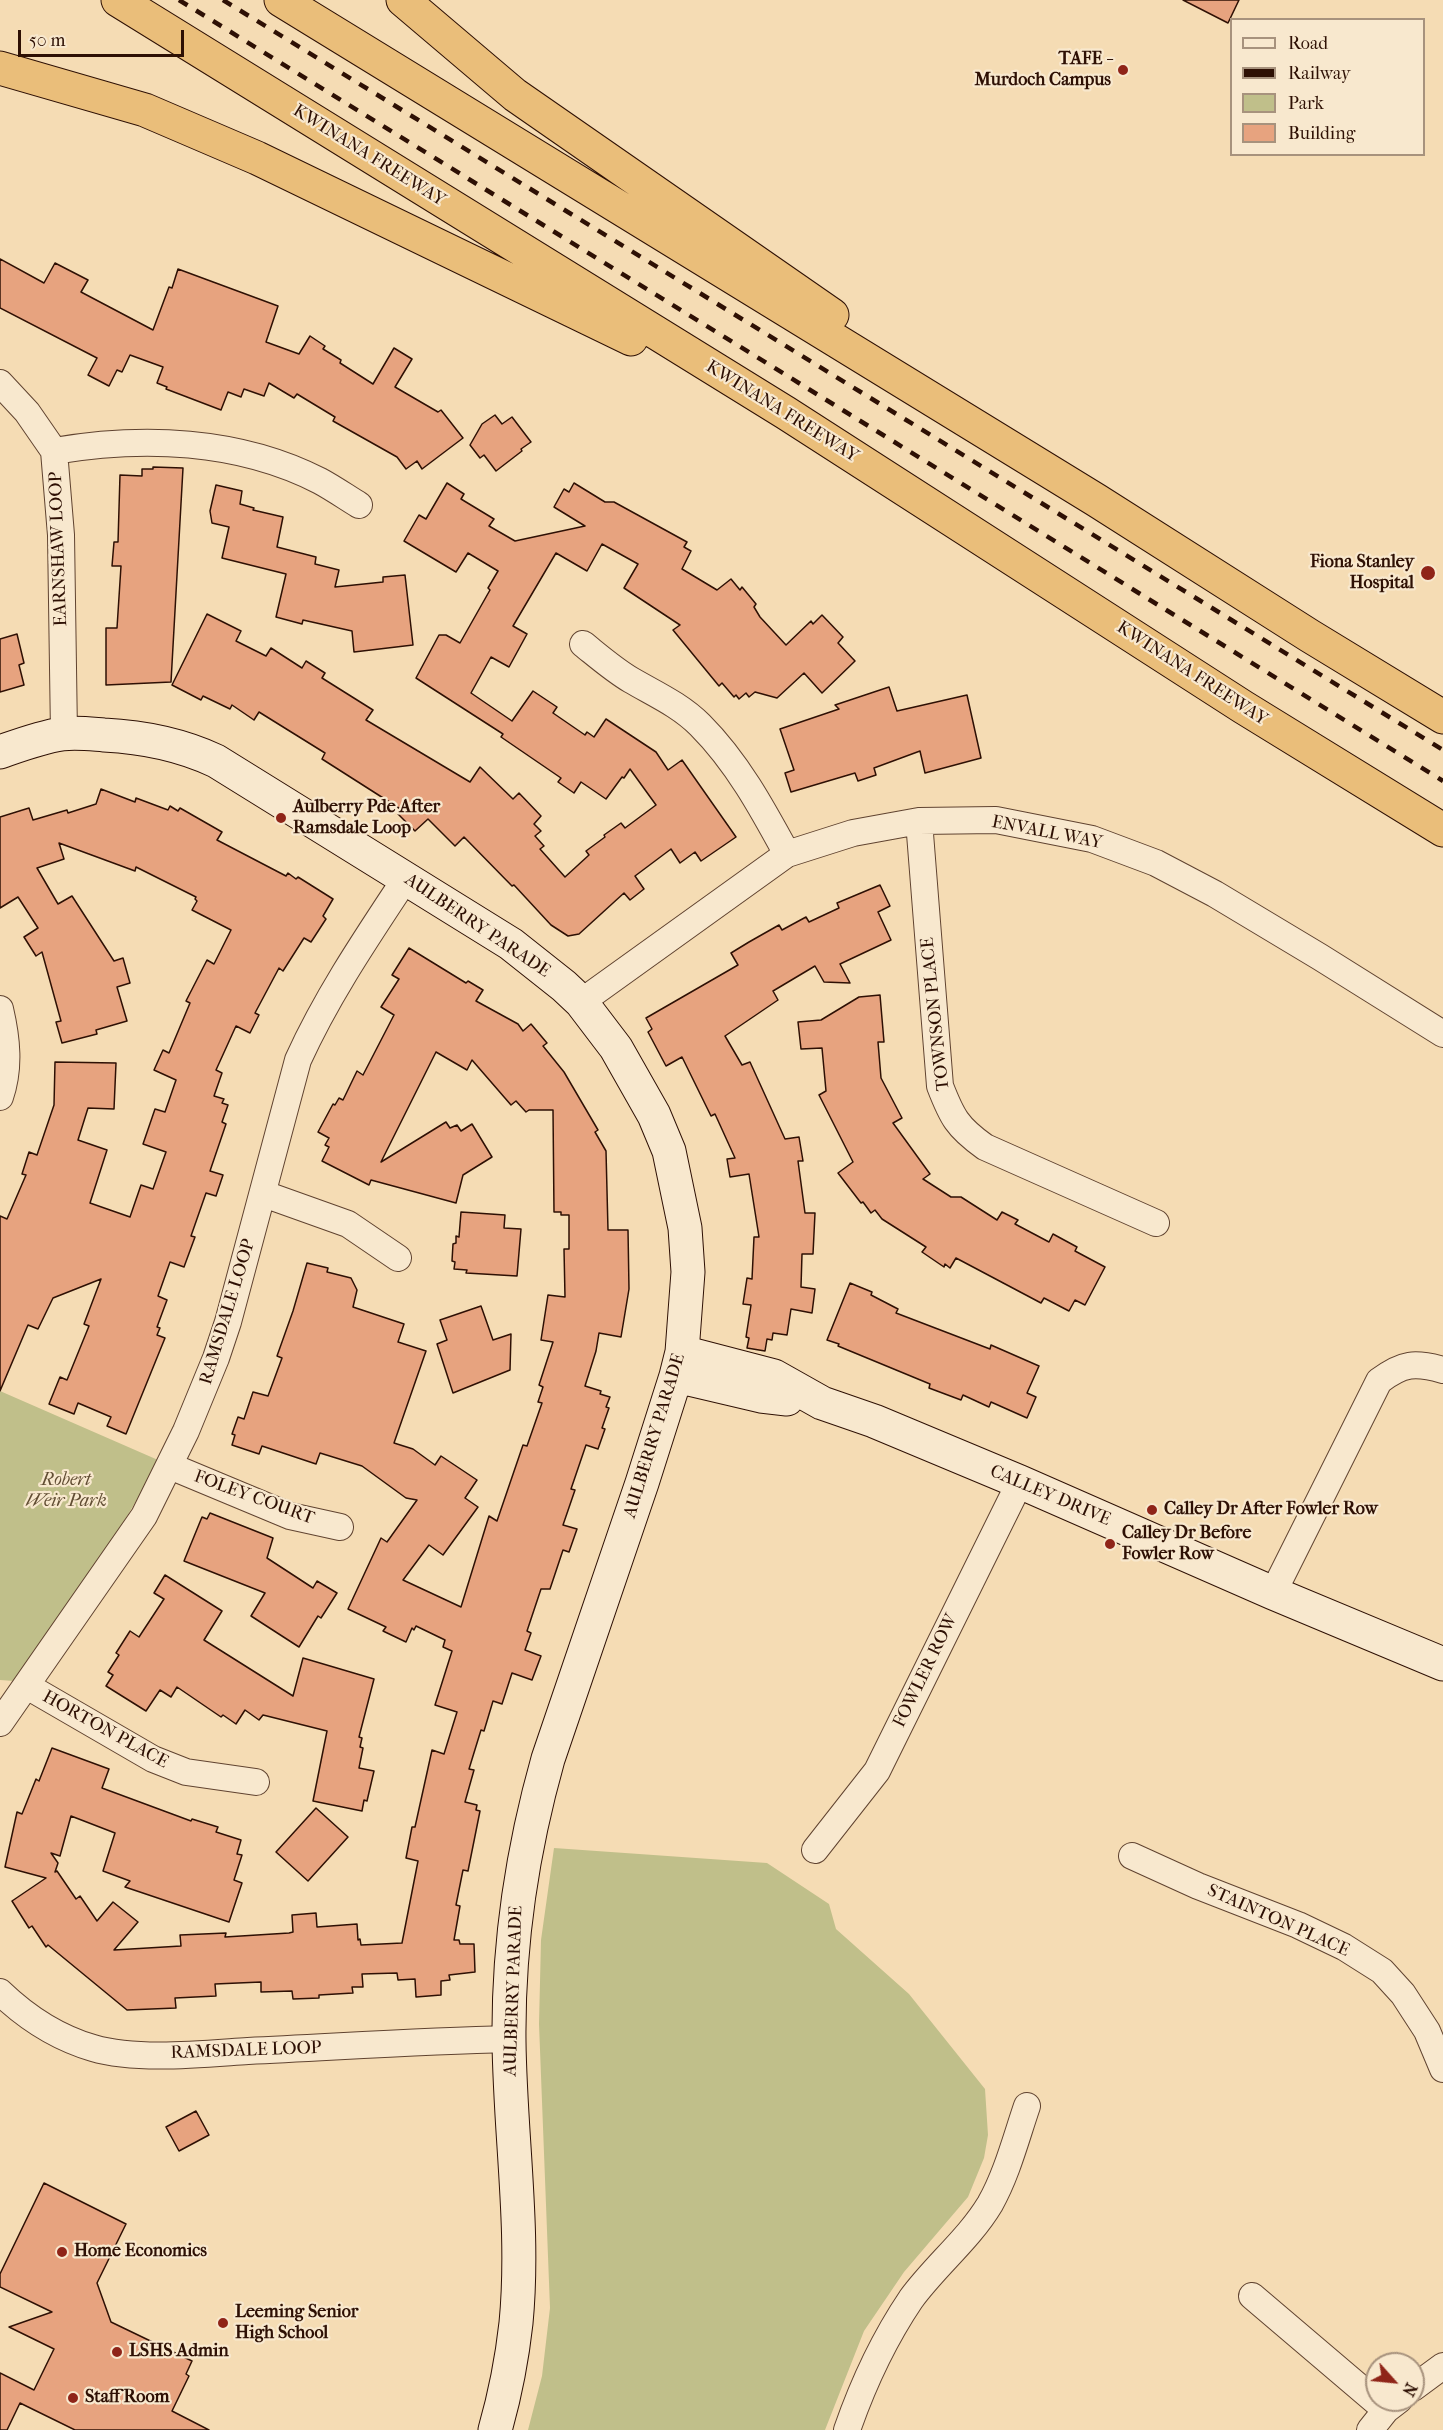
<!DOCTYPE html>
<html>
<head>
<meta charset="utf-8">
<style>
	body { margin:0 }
	#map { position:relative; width:1443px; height:2430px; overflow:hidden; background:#f5dcb4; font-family:"IM FELL French Canon",serif }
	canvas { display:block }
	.legend { position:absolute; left:1230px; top:18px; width:195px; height:138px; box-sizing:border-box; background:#f8e8ce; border:2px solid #a7927d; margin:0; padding:8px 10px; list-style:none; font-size:18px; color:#2e1004 }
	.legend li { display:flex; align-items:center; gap:12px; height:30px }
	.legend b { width:30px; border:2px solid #a7927d }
	.north { position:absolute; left:1365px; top:2352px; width:60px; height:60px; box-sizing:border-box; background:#f8e8ce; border:2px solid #a7927d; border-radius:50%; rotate:117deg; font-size:16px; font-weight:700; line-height:24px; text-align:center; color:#2e1004 }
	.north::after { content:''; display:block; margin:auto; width:21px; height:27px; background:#8f2418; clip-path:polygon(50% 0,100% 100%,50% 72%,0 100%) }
	.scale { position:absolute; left:18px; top:30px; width:166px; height:27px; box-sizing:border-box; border:3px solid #2e1004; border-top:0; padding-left:8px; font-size:18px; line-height:21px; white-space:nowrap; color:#2e1004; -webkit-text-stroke:4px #f8e8ce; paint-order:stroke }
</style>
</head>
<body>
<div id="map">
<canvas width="1443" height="2430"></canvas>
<ul class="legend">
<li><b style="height:8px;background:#f8e8ce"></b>Road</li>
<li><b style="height:8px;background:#2e1004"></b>Railway</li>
<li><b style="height:16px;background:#c0bf8a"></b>Park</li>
<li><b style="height:16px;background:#e7a37f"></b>Building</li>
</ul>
<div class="north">N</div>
<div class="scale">50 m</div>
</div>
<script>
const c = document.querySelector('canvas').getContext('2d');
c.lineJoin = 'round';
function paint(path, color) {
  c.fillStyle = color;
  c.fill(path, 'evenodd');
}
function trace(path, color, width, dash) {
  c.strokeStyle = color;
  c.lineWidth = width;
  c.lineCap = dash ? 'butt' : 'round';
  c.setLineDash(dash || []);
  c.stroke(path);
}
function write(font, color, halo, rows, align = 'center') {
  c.font = font + ' "IM FELL French Canon",serif';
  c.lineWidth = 4.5;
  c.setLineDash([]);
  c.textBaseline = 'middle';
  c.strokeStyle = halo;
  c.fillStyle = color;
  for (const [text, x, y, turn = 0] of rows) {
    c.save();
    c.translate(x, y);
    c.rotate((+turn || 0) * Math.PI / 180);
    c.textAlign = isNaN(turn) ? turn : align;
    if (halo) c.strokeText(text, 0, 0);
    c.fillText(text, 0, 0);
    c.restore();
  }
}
const green = new Path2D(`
	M0,1391L158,1460C119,1539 65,1609 14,1681L0,1680Z
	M554,1848L767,1863L829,1904L836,1929L909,1994L985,2089L988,2135L984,2158L968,2197L904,2272L864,2331L825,2430H528L542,2376L550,2308L539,2024L541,1940Z`);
const building = new Path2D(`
	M1183,0H1239L1228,23Z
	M0,259L44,283L55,263L88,280L81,292L153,330L169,287L172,288L178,269L278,306L266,342L299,354L310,336L325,346L323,349L341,360L340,363L373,384L394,348L412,359L395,387L438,412L441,410L463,438L422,469L417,461L406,469L397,457L333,421L335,417L297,394L294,398L269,383L264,396L244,389L241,397L228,392L221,410L166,389L167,387L157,383L163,367L130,355L122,372L117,370L109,386L88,375L97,358L0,308Z
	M495,415L502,424L512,417L531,442L521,449L522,451L496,471L484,455L480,458L470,445L482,424Z
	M153,467L183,468L171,682L106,685V628H117L121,566H112L114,542H118L120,475L142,476V469H153Z
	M447,483L464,494L461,499L494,519L489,526L515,541L585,526L554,507L564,489L569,492L574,483L605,502H614L687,542L684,547L691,551L682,569L717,590L731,579L740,590L742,587L756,604L754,607L760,617L786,645L811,621L813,624L822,615L843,637L838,643L855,661L822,693L804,673L777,698L755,692L749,697L746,693L739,699L736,695L734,697L722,683L719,686L673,630L680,625L624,588L638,564L602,544L587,571L556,553L513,626L527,634L509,667L491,657L471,693L512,721L533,691L557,707L553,713L585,735L587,732L594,737L606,719L656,752L668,770L682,760L736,837L701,861L695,852L680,863L671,849L635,876L644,889L630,900L624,893L579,934L568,936L551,925L514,885L512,886L464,837L455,846L428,819L415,831L398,814L402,810L322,759L325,753L259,712L254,720L232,705L230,709L203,696L201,700L172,685L207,614L241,631L236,641L266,656L271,648L302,668L306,661L325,673L322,678L373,710L366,720L470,782L480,767L513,799L519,793L541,816L534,824L541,831L535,836L544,846L540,849L565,877L589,855L586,851L605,837L604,835L621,823L625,828L656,805L630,769L624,778L622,777L606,799L581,782L574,793L558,782L561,778L501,737L503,734L416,678L439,635H446L460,643L490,590L488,588L498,571L468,553L456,572L404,541L419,515L426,519Z
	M216,485L242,491L240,504L254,508L253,510L283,517L277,547L316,557L315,564L339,570L335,587L383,582V577L405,575L413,645L354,652L352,631L303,620L302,624L276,617L286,574L222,558L229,527L212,523L210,511Z
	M17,634L24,663L19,665L24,685L0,692V639Z
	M889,687L897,711L967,695L981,758L925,773L920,751L874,768L876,775L858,781L855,773L791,792L785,773L794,770L780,729L839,709L835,705Z
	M101,789L135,802L136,798L168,810L170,806L178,811L180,808L222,832L217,840L286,876L288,873L296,879L298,877L333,899L323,916L326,919L311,942L304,938L283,971L279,968L255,1013L259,1015L250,1033L236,1026L216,1070L222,1073L214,1096L224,1099L222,1103L228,1105L222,1122L226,1124L210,1171L223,1175L216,1196L206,1193L191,1236L195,1237L184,1267L170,1262L158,1296L167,1300L157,1327L160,1328L157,1335L165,1338L126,1434L107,1426L111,1417L78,1403L74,1414L49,1404L60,1377L67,1380L89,1326L84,1324L101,1279L53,1298L38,1329L28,1325L0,1391V1216L7,1219L26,1175L22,1174L29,1152L37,1155L54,1105L55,1062L116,1063L114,1109L88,1108L78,1140L107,1150L90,1203L130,1217L141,1185L153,1189L166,1152L143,1144L155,1109L165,1112L176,1080L154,1070L163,1050L169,1053L190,1003L186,1001L207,960L214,964L231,930L192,910L197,901L195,899L196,897L136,867L135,871L59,843L64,859L37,868L58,904L72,896L114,961L123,958L130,983L117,987L127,1021L96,1030L97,1034L62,1043L56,1022L61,1021L42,952L36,956L24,937L38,928L18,897L0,908V817L29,808L33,820L67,810L68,813L96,804Z
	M880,885L890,906L878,912L891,940L840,964L850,983L824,982L815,966L773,991L778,1000L725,1036L742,1065L750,1062L785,1139L799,1137L803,1161H798L805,1213H815L813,1254H802L801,1287L815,1289L812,1313L791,1309L787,1335L773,1333L772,1340L767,1339L765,1351L747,1348L749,1338L746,1337L751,1305L743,1304L747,1278L752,1279L754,1237H759L749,1174L730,1177L727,1159L735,1158L715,1114L711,1116L682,1057L666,1066L648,1032L652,1029L646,1018L738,965L731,953L749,942L779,925L782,930L806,917L809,922L839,908L837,903Z
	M409,948L466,983L468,981L483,990L476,1001L518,1024L523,1031L531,1024L547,1043L543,1046L564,1072L598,1130L595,1132L606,1151L608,1230H628L629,1289L621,1337L599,1333L596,1351L585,1386L601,1391L600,1394L610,1397L606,1407L609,1408L602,1428L605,1429L598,1449L586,1445L571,1489L575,1490L563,1525L577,1529L569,1552L563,1550L550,1589H541L527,1631L531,1633L525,1650L541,1656L532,1680L512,1673L502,1704L493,1701L484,1731L481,1730L469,1769L474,1770L465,1802L477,1805L476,1810L480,1811L468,1871L463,1870L456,1905L460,1906L454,1940H459L460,1944H474L475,1972L449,1975L450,1980L441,1981V1995L416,1997L415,1979L398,1980L397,1973L362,1974L363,1987H352L353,1993L319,1995V1998L293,1999L292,1991L261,1992V1982L215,1984L216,1996L175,1998L176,2008L127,2010L48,1945L46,1947L32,1926L29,1928L12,1901L46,1878L5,1867L17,1812L22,1814L36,1779L39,1781L52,1748L109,1769L102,1788L191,1821L192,1819L218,1827L216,1832L241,1840L237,1854L242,1855L234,1880L242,1883L229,1922L125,1887L130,1881L103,1871L115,1833L71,1816L60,1856L51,1853L58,1863L55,1872L57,1871L76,1899L80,1896L97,1921L113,1902L138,1922L114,1950L181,1946L180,1935L226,1933L225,1937L289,1933L293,1932L292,1915L316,1913L317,1927L357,1924L358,1940L360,1939L361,1945L402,1943L418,1861L406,1858L412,1827H415L432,1750L444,1754L457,1712L435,1705L452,1651L443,1647L445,1640L416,1626L414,1630L412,1628L406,1642L383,1631L386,1627L348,1609L381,1538L387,1542L417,1500L406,1498L362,1466L320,1453L316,1464L262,1446L259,1454L232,1445L235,1435L232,1434L238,1417L244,1419L253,1392L268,1396L282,1358L277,1356L293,1311L307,1263L328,1268L327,1272L351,1278L357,1290L353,1307L404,1324L398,1342L426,1351L394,1443L413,1449L435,1465L441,1456L477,1480L465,1498L478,1507L443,1555L429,1545L403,1580L461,1607L489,1516L497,1521L523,1445L527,1446L542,1403L538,1402L543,1387L539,1385L553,1342L541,1340L548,1295L565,1297L564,1249H569V1215H561V1212H554L553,1110H529L526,1112L516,1101L511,1105L472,1060L467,1070L436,1052L381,1162L446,1122L450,1128L457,1125L461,1131L472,1124L492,1157L463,1175L456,1203L371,1180L369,1185L322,1161L329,1147L325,1145L329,1138L318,1132L333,1104L335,1105L339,1098L343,1100L357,1071L363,1075L394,1015L381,1007L399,979L392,975Z
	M880,995L884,1042H878L881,1078L902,1118L893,1123L930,1174L923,1179L951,1197H961L997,1220L1002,1212L1018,1220L1015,1224L1049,1242L1053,1234L1077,1247L1075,1251L1105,1267L1085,1305L1075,1300L1069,1311L1044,1298L1041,1303L956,1258L950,1268L945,1264L944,1267L922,1252L926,1247L882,1219L875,1210L871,1213L863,1202L861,1203L838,1173L853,1162L819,1095L826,1091L822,1048L801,1049L798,1022L821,1020L859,997Z
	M461,1212L505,1215L504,1228L521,1229L517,1276L466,1273L467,1270L454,1269L455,1262L452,1261L453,1244L456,1243V1236L459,1237Z
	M850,1283L872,1292L871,1295L898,1309L896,1313L990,1349L991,1345L1039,1366L1027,1393L1036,1397L1027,1418L991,1402L989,1407L963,1395L961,1400L929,1388L930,1384L838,1346L839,1344L827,1340Z
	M481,1306L493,1340L511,1334L510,1370L453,1393L437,1344L447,1340L440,1320Z
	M210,1513L273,1538L267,1558L313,1588L317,1581L337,1593L321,1618L318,1616L299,1647L251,1616L265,1593L184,1561L202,1517L207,1519Z
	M165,1575L222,1611L204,1640L293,1696L303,1658L374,1679L359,1737L362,1738L360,1747L363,1748L359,1768L374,1771L367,1801L364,1800L362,1811L313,1801L327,1731L263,1715L259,1720L245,1710L236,1724L223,1715L221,1717L177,1687L171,1697L160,1690L146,1711L106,1686L113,1675L108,1672L119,1655L116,1653L130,1631L139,1637L164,1599L154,1593Z
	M316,1808L348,1837L308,1881L276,1852Z
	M196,2111L209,2135L179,2151L166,2127Z
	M44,2183L126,2224L97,2283L111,2322L192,2361L186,2374L189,2376L172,2411L209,2430H75L20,2403L7,2430H0V2373L34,2390L54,2349L9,2327L52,2312L0,2287V2274Z`);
const minor = new Path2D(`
	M0,383L27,412L54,451L61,535L64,734
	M54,451C142,436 238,439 320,481C333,488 346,497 359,505
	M583,644C598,656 614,670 631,680C655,694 680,705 700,725C737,762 762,808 787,854
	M919,821L940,1086C952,1117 957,1127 985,1147L1156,1223
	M581,1002L787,854L853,833L919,821L996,820L1092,839L1156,863L1215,894L1320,957L1443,1034
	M0,1009C7,1039 10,1068 0,1097
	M264,1194L348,1224L398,1258
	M170,1466L290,1516L340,1527
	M1273,1593L1379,1381C1403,1363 1415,1362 1443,1370
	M27,1686L153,1759L186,1772L256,1782
	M0,1723L144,1516L186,1431L216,1358L228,1322L298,1060C327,996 367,937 406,878
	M815,1850L877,1771L1020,1482
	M1132,1856L1198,1886L1298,1925L1344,1947L1382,1971L1403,1994L1427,2031L1443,2069
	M0,1992C26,2017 59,2038 93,2048C137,2061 202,2054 248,2051C335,2047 422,2041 509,2039
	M1252,2296L1386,2410
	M1413,2388L1443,2366
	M847,2430C863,2384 884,2339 911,2299C935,2266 969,2239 990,2204C1007,2174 1016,2138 1027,2106
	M1370,2430L1386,2410L1399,2400`);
const secondary = new Path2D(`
	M0,752C20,745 41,737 62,734C76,732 91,734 104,735C144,737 180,744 216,761L511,944L564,986L581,1002L616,1048L654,1115L669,1151L685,1228L688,1272L682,1352L676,1376L642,1483L548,1759C522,1851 508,1945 509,2041C510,2135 525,2230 516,2323C512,2359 505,2395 495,2430
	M682,1352L774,1376L822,1403L874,1421L1020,1482L1273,1593L1443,1664
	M676,1376L761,1396L787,1399`);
const motorway = new Path2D(`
	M118,0L786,413L1243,707L1443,830
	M281,0L1096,500L1310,636L1443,717
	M403,0L515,95L832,315
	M0,68L145,110L257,158L631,339`);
const rail = new Path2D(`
	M179,0L1443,781
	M223,0L1443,750`);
const markers = [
	[1123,70,6,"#8f2418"],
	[1428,573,8,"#8f2418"],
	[281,818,6,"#8f2418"],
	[1152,1510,6,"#8f2418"],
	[1110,1544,6,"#8f2418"],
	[62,2252,6,"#8f2418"],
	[223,2323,6,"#8f2418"],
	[117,2352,6,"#8f2418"],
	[73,2398,6,"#8f2418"]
];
const poiNames = [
	["TAFE -",1111,60,"right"],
	["Murdoch Campus",1111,81,"right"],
	["Fiona Stanley",1414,563,"right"],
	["Hospital",1414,584,"right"],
	["Aulberry Pde After",293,808],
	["Ramsdale Loop",293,829],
	["Calley Dr After Fowler Row",1164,1510],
	["Calley Dr Before",1122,1534],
	["Fowler Row",1122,1555],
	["Home Economics",74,2252],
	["Leeming Senior",235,2313],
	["High School",235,2334],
	["LSHS Admin",129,2352],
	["Staff Room",85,2398]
];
const streetNames = [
	["KWINANA FREEWAY",369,156,32],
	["KWINANA FREEWAY",782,412,32],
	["EARNSHAW LOOP",59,549,-92],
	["KWINANA FREEWAY",1192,674,33],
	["ENVALL WAY",1047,833,11],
	["AULBERRY PARADE",477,926,34],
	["TOWNSON PLACE",936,1014,-96],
	["RAMSDALE LOOP",228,1312,-73],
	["AULBERRY PARADE",655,1436,-73],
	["CALLEY DRIVE",1050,1496,23],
	["FOLEY COURT",254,1498,20],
	["FOWLER ROW",926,1671,-64],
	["HORTON PLACE",105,1730,29],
	["STAINTON PLACE",1278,1921,24],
	["AULBERRY PARADE",514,1991,-88],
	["RAMSDALE LOOP",246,2051,-2]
];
const parkNames = [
	["Robert",66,1481],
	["Weir Park",66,1502]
];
paint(green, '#c0bf8a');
paint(building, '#e7a37f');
trace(building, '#2e1004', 1.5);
trace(minor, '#604330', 28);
trace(secondary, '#2e1004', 35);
trace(motorway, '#2e1004', 35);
trace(minor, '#f8e8ce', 26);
trace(secondary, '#f8e8ce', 33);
trace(motorway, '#eabe7a', 33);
trace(rail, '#2e1004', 4.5, [10, 10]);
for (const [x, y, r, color] of markers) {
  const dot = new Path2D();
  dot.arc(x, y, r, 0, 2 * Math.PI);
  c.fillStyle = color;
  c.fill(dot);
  trace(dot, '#f8e8ce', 2);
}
write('bold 18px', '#2e1004', '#f8e8ce', poiNames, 'left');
write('18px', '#2e1004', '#f8e8ce', streetNames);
write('italic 18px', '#614d33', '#f8e8ce', parkNames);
</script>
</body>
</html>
